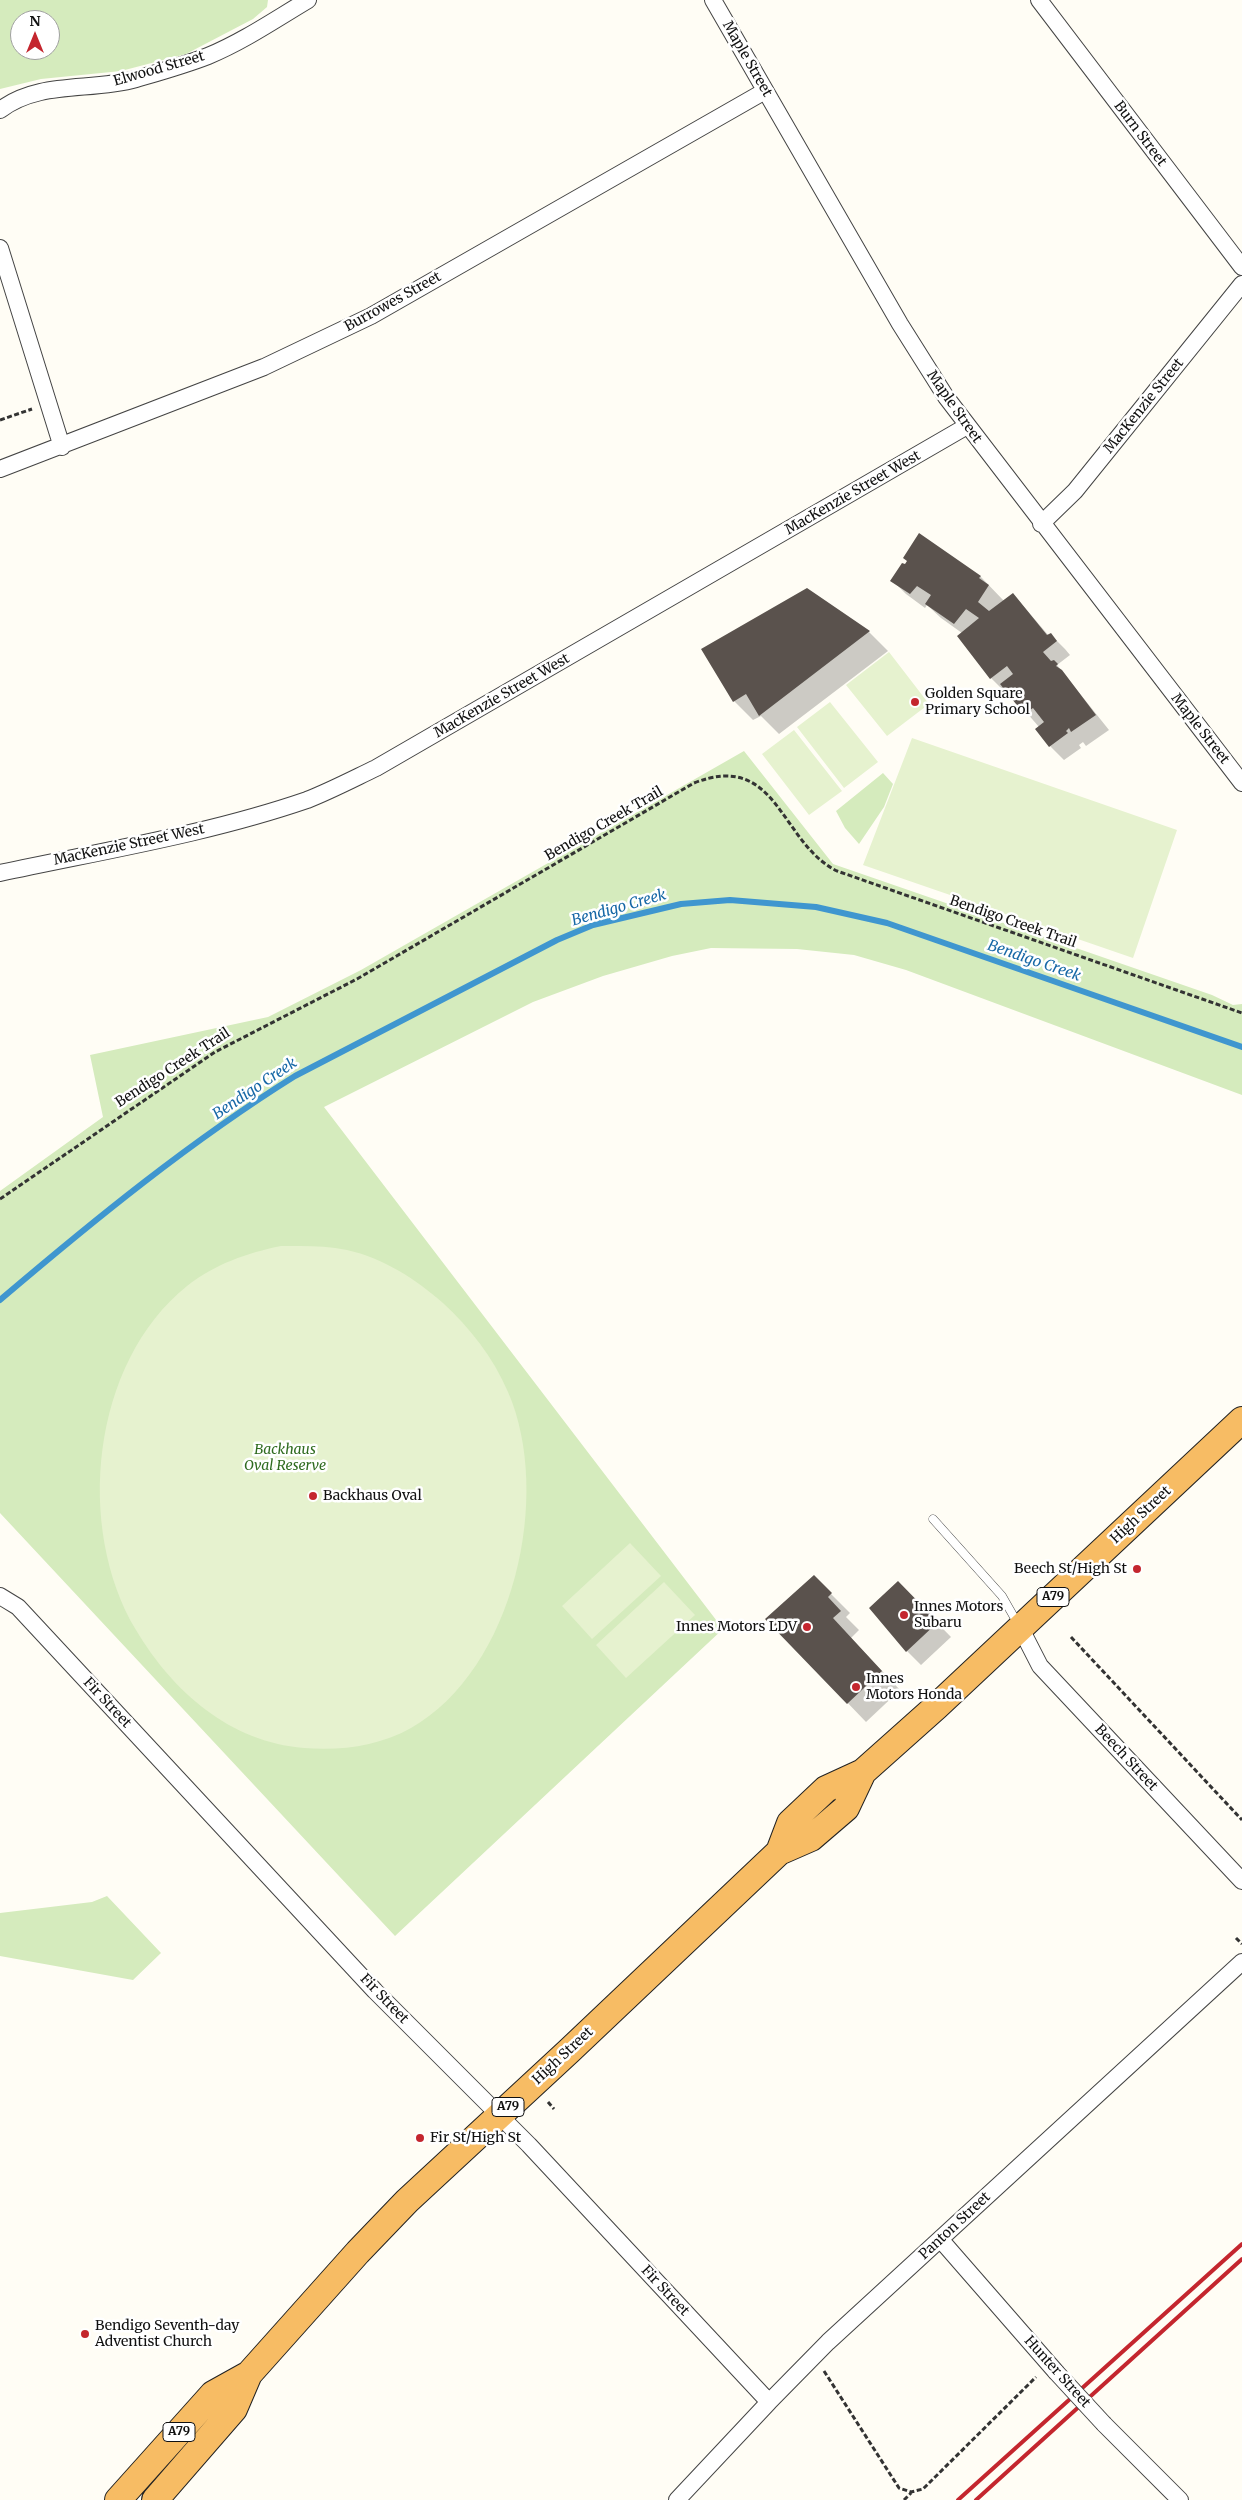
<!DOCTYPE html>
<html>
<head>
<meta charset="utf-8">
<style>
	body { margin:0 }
	#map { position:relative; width:1242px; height:2500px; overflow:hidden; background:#fffdf5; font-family:Merriweather,serif }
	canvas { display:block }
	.north { position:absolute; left:10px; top:10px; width:50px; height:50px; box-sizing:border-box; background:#fff; border:1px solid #a0a0a0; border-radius:50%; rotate:0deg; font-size:14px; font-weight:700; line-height:20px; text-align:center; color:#111 }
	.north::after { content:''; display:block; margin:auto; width:18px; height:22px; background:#c4262e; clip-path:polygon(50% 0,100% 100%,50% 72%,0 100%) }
</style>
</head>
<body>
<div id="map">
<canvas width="1242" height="2500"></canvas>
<div class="north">N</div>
</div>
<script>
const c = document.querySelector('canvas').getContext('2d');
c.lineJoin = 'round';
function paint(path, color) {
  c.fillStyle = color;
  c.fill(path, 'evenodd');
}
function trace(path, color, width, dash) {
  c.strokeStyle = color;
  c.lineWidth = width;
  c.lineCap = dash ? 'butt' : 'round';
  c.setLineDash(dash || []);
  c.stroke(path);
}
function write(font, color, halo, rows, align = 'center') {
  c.font = font + ' Merriweather,serif';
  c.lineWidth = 5;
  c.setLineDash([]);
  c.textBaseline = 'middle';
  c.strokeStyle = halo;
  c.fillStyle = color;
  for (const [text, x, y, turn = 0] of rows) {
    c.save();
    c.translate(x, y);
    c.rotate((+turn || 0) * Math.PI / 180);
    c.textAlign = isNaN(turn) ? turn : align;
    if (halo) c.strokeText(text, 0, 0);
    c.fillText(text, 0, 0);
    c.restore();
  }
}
const green = new Path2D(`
	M0,0H268L267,7L253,19L186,54L121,71L41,79L0,89ZM20,20H50V50H20Z
	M744,751L833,864L1212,995L1233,1005L1242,1004V1095L906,970L854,955L797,949L711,948L672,956L603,976L533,1002L324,1107L723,1629L395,1936L0,1513V1191L103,1117L90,1055L268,1017L361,970Z
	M883,773L893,784L884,807L859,844L845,828L836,811Z
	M107,1896L161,1953L133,1980L0,1956V1913L92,1902Z`);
const pitch = new Path2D(`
	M889,652L929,704L887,736L846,685Z
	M830,702L878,762L844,788L797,727Z
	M794,730L842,791L809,815L762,754Z
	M912,738L1177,830L1133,958L863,865Z
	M281,1246C303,1246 325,1245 347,1250C383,1258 416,1279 443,1303C470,1328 493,1357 508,1392C553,1495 514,1670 411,1728C379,1746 341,1751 304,1748C230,1742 173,1692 136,1630C75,1528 91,1363 187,1286C215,1264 247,1253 281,1246Z
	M630,1543L661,1576L592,1639L562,1606Z
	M664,1582L695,1615L626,1678L596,1645Z`);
const shadow = new Path2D(`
	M980,576L1004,601L1013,594L1049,636L1051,635L1065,649L1070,655L1057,665L1109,730L1086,746L1083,742L1079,745L1081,748L1064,760L1050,746L1039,727L1007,690L1005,692L991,678L962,633L941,618L927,605L925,608L906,594L892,580Z
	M807,590L869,632L888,651L779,734L761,716L753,720L734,701L703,649Z
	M814,1577L850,1613L846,1617L859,1630L851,1638L900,1690L866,1722L767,1619Z
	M898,1583L951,1637L921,1665L907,1651Z`);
const stream = new Path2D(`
	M0,1300C94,1220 191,1141 295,1076L557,940L593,925L681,904L730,900L816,907L887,923L1242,1047`);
const building = new Path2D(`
	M919,533L981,576L979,578L989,585L978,602L989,611L1013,593L1047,635L1051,633L1057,641L1043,652L1051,661L1054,660L1058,664L1056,666L1062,670L1096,715L1071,732L1069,728L1066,731L1068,733L1049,747L1035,729L1044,722L1033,708L1024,714L1000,684L1013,674L1007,666L990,679L957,636L979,618L966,609L954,624L925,604L931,595L917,586L910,594L890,581L902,563L905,564L907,561L903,558Z
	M807,588L870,631L759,716L746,694L733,702L701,649Z
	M814,1575L832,1593L828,1597L841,1611L833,1618L882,1671L847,1704L765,1619Z
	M898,1581L938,1622L906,1652L869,1608Z`);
const path = new Path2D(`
	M0,420L32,409
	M0,1199L215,1052L357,979L694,783C778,750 780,843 837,871L1242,1013
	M1071,1637L1242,1820
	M1236,1938L1242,1944
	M548,2102L554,2109
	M824,2371L899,2488L911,2492L923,2489L1036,2377
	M904,2500L911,2493`);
const service = new Path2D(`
	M933,1519L1002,1596L1018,1624`);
const minor = new Path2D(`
	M713,0L900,324L946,397L1242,783
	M1039,0L1242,267
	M0,110C40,80 90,92 136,79C160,72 185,65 208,56C244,41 276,19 308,0
	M0,248L62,447
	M0,469L264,367L371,316L765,91
	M1041,524L1075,491L1242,284
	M0,873C102,851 208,834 307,800C330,791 353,779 376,768L967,426
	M0,1596L18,1607L375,1991L529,2145L769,2402
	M1020,1627L1040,1666L1242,1881
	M940,2239L1056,2372
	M1104,2424L1180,2500
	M677,2500L769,2402L828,2342L1242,1962`);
const trunk = new Path2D(`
	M779,1852L790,1823L826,1789L863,1772L937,1706L1242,1420
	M118,2500L213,2394L249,2374L358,2252L407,2201L569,2051L779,1852L811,1838L846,1808L863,1772
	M155,2500L234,2409L249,2374`);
const rail = new Path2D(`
	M958,2500L1242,2244
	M976,2500L1242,2259`);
const minorBridge = new Path2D(`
	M1056,2372L1104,2424`);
const markers = [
	[915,702,5,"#c4262e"],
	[313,1496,5,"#c4262e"],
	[1137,1569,5,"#c4262e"],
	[904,1615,5,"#c4262e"],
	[807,1627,5,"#c4262e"],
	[856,1687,5,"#c4262e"],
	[420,2138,5,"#c4262e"],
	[85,2334,5,"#c4262e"]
];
const shields = [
	[1053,1597,32],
	[508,2107,32],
	[179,2432,32]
];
const shieldNames = [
	["A79",1053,1597],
	["A79",508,2107],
	["A79",179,2432]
];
const streetNames = [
	["Maple Street",747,59,60],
	["Elwood Street",159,69,-16],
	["Burn Street",1140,134,53],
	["Burrowes Street",393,302,-29],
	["MacKenzie Street",1144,406,-51],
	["Maple Street",954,407,55],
	["MacKenzie Street West",853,493,-30],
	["MacKenzie Street West",502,696,-30],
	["Maple Street",1200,729,52],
	["Bendigo Creek Trail",604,824,-30],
	["MacKenzie Street West",129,845,-12],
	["Bendigo Creek Trail",1013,922,19],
	["Bendigo Creek Trail",173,1068,-33],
	["High Street",1141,1515,-43],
	["Fir Street",107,1703,47],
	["Beech Street",1126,1758,47],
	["Fir Street",384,1999,46],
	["High Street",563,2056,-43],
	["Panton Street",955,2226,-43],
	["Fir Street",665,2291,47],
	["Hunter Street",1057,2372,48]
];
const poiNames = [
	["Golden Square",925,694],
	["Primary School",925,710],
	["Backhaus Oval",323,1496],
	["Beech St/High St",1127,1569,"right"],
	["Innes Motors",914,1607],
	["Subaru",914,1623],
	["Innes Motors LDV",797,1627,"right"],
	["Innes",866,1679],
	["Motors Honda",866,1695],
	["Fir St/High St",430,2138],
	["Bendigo Seventh-day",95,2326],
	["Adventist Church",95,2342]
];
const parkNames = [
	["Backhaus",285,1450],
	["Oval Reserve",285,1466]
];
const waterNames = [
	["Bendigo Creek",619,908,-16],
	["Bendigo Creek",1034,961,19],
	["Bendigo Creek",255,1089,-34]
];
paint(green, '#d5ebbd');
paint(pitch, '#e6f2cf');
paint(shadow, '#0003');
trace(stream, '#3f96cf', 6);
paint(building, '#5a524d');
trace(service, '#444', 9);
trace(minor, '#444', 18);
trace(trunk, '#222', 28);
trace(path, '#333', 3, [5, 2.5]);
trace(service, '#fff', 8);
trace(minor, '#fff', 16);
trace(trunk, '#f7bc64', 26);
trace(rail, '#c4262e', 4);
trace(minorBridge, '#444', 18, []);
trace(minorBridge, '#fff', 16);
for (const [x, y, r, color] of markers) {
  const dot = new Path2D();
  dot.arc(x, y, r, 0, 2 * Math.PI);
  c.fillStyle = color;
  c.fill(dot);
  trace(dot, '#fff', 2);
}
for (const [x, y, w] of shields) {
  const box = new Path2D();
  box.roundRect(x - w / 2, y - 9.5, w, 19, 4);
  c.fillStyle = '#fff';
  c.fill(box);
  trace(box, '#111', 1);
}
write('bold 12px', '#111', null, shieldNames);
write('14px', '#111', '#fff', streetNames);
write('14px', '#111', '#fff', poiNames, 'left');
write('italic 14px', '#2f6b1f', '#fff', parkNames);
write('italic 15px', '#1768a6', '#fff', waterNames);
</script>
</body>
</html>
